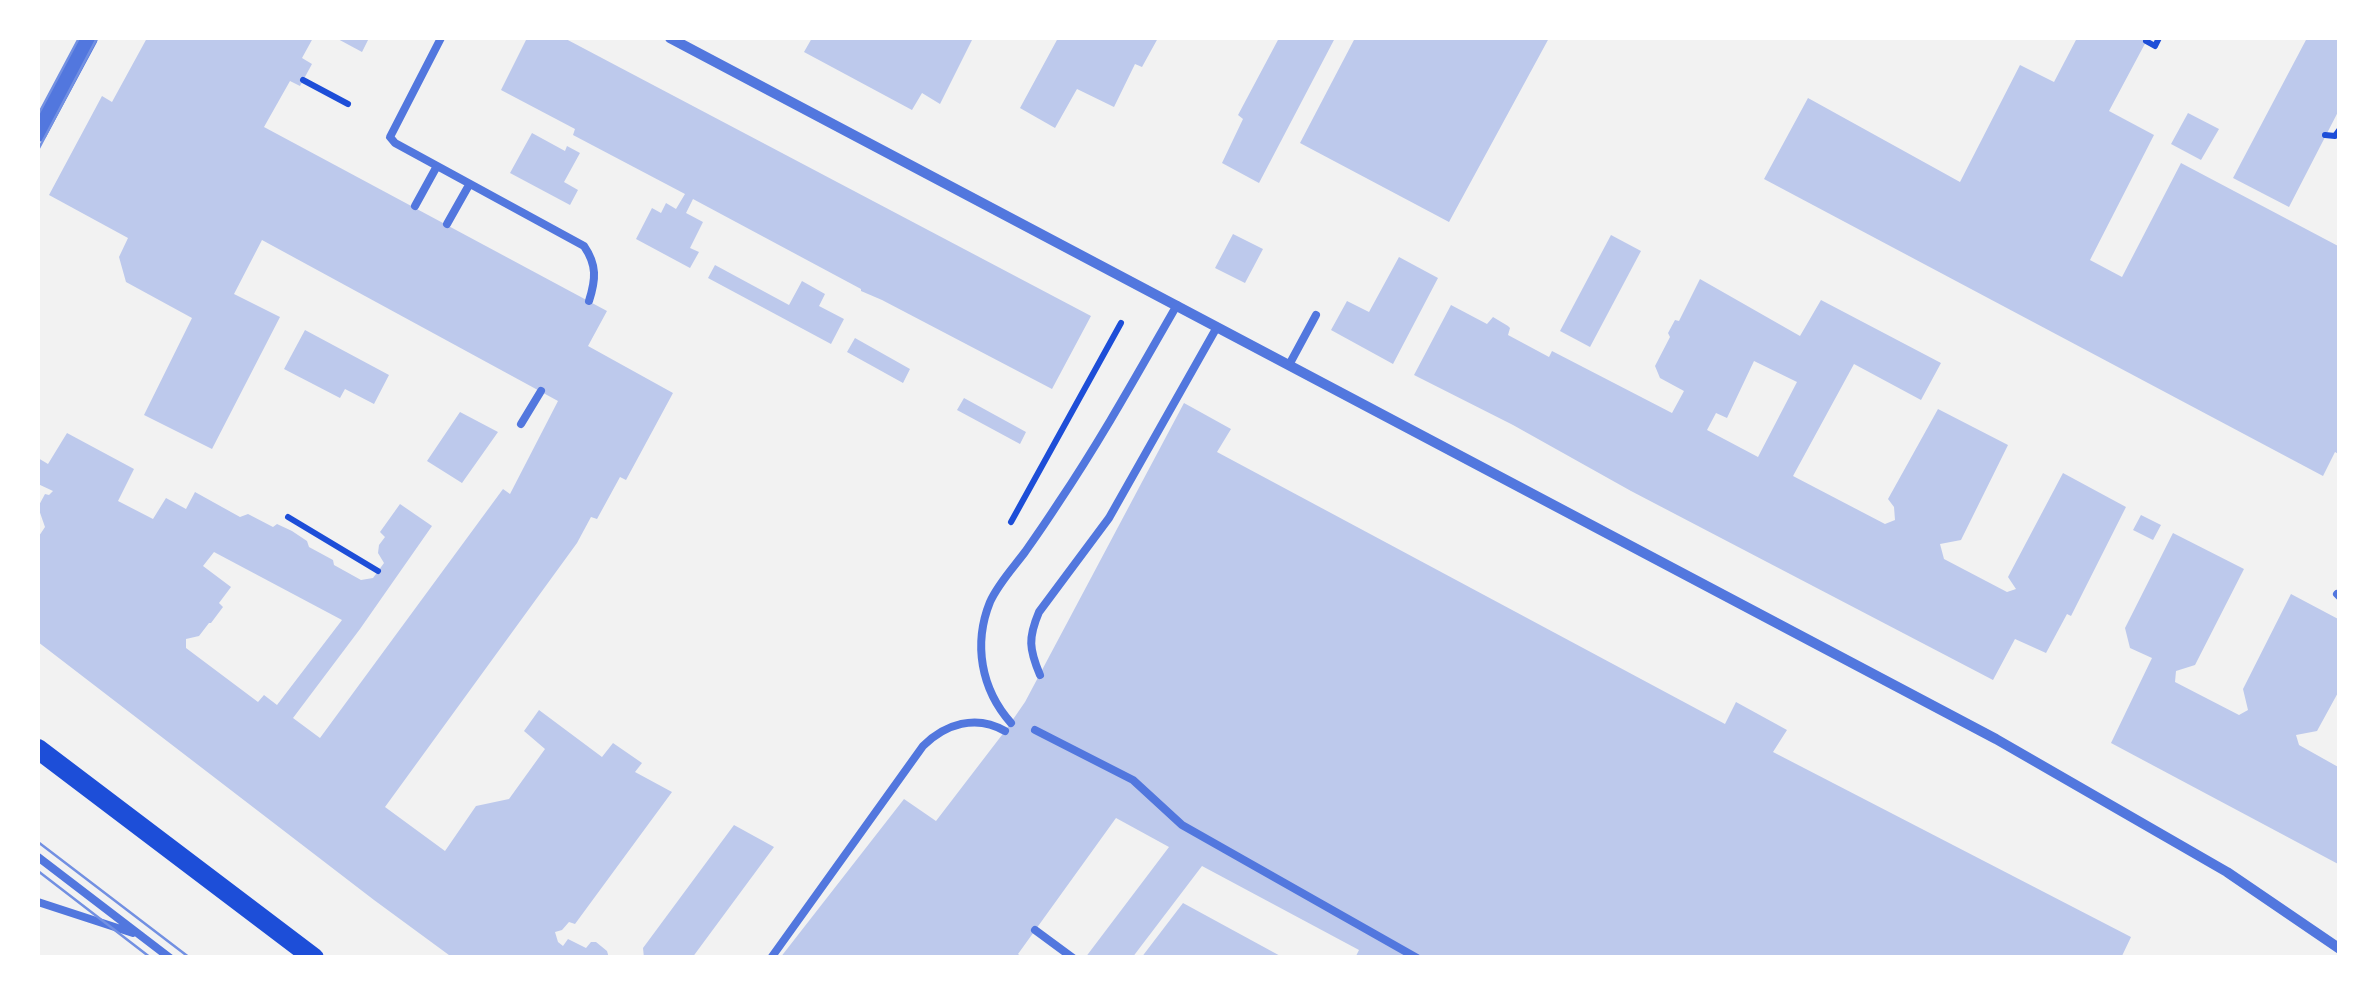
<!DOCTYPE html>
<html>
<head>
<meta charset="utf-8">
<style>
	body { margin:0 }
	#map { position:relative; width:2377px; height:995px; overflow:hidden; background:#f2f2f2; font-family:Commissioner,sans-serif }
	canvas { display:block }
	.frame { position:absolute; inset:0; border:40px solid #fff; pointer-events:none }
</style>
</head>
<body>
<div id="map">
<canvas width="2377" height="995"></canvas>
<div class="frame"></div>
</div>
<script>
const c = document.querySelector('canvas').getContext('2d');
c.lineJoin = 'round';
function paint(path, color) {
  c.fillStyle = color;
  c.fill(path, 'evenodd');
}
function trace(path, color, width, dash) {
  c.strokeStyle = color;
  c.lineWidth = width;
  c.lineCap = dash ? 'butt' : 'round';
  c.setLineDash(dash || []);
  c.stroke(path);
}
const building = new Path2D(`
	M147,38H313L302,58L312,64L300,86L290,81L264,127L607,311L588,346L673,393L626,480L620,477L597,519L591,517L577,543L385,807L445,851L476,806L509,799L545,749L524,731L539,710L602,757L613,743L642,763L635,772L672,792L575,924L569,922L562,930L555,932L558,942L563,946L568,939L586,948L591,942H596L607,951L609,958H453L374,900L38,642V535L39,536L45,527L38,507L45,494L49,495L53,491L38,484V458L48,464L67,433L134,469L118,501L153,519L166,498L186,509L195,492L240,517L248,514L273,527L277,524L292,531L307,541L309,547L333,560L334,565L361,580L373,578L384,563L378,553L379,545L385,537L380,532L400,504L432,526L360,629L293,718L320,738L503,489L510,494L558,401L262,240L234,294L280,317L212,449L144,415L192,318L126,282L119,257L128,238L49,195L102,96L112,102ZM214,552L342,620L277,705L264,695L258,702L186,648V639L199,636L209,623H211L223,607L219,603L231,587L203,566Z
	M336,38H369L362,52Z
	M527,38H564L1091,316L1052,389L882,300L861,291V289L693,199L686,213L703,222L690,248L699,252L690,268L636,239L652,208L661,213L666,203L676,209L685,194L573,135L575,129L501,90Z
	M812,38H973L940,104L922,93L912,110L804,52Z
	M1058,38H1158L1142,67L1135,64L1114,107L1077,89L1055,128L1020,108Z
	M1279,38H1335L1259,183L1222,163L1243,119L1238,115Z
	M1355,38H1549L1449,222L1300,143Z
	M2077,38H2148L2109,111L2154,135L2090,260L2122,277L2181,163L2340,247V455L2335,452L2323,476L1764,179L1808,98L1960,182L2020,65L2054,82Z
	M2307,38H2340V108L2289,207L2233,178Z
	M2188,113L2219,129L2201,160L2171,144Z
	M532,133L565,151L567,146L580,153L564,182L578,190L570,205L510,173Z
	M1233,234L1263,249L1245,283L1215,268Z
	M1611,235L1641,251L1590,347L1560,331Z
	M1399,257L1438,278L1393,364L1331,330L1347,301L1369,312Z
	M715,265L789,305L802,281L825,294L819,306L844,319L831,344L708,278Z
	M1700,279L1800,336L1821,300L1941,363L1921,400L1854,364L1793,476L1885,524L1895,520L1894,507L1888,499L1938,409L2008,445L1961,540L1940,544L1944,559L2007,592L2016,589L2008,577L2063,473L2126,507L2071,616L2067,614L2046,653L2015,639L1993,680L1631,491L1513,425L1414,375L1451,305L1487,324L1493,317L1508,326L1510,328L1508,335L1549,357L1552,351L1672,413L1684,391L1660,378L1655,366L1670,337L1668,333L1675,320L1679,321ZM1754,361L1797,382L1758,457L1707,430L1716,413L1727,418Z
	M305,330L389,375L374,404L345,389L340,398L284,369Z
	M855,338L910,369L903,383L847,352Z
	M964,398L1026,432L1020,444L957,410Z
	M1184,403L1231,429L1217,452L1725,724L1736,702L1787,730L1773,752L2131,937L2121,958H1355L1359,950L1202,866L1132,958H1085L1169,847L1116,818L1018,954L1023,958H780L904,799L936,821L1005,731L1025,702Z
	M460,412L498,432L462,483L427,461Z
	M2141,515L2161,525L2153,540L2133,530Z
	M2173,533L2244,569L2195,665L2176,671L2175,682L2239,715L2248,710L2243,689L2291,594L2340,620V689L2317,731L2296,735L2299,745L2340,768V865L2111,743L2152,658L2130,648L2125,628Z
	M734,825L774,847L692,958H644L643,948Z
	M1183,903L1284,958H1141Z`);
const path = new Path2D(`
	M2146,41L2155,46L2159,38
	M303,80L348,104
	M2325,135L2335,136L2340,129
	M288,517L378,571
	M1011,522L1121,323`);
const service = new Path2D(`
	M441,38L390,137L395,143L584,246C597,265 596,279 589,301
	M415,206L437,166
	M447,224L469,185
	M1289,365L1316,315
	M521,424L541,391
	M2337,594L2340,597
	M1040,675C1029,649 1028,638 1039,612L1109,518L1217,327
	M1011,723C981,689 973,644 990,602C998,584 1013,568 1025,552C1037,535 1048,519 1059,502C1102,438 1139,371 1177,305
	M1035,730L1133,780L1182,825L1417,958
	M38,857L170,958
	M38,902L133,933
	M1035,930L1073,958
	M771,958L923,746C945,724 976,714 1005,731`);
const minor = new Path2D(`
	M670,38L1996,739L2227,872L2340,949`);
const tertiary = new Path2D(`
	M38,133L89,38`);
const secondary = new Path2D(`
	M38,749L314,958`);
const tram = new Path2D(`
	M38,115L79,38
	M38,150L97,38
	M38,842L190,958
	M38,871L151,958`);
paint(building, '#bdc9ec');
trace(path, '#1d4ed8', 6);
trace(service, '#5277de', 8);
trace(minor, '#5277de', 10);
trace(tertiary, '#5277de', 18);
trace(secondary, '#1d4ed8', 20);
trace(tram, '#7290e2', 2.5);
</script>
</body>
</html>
